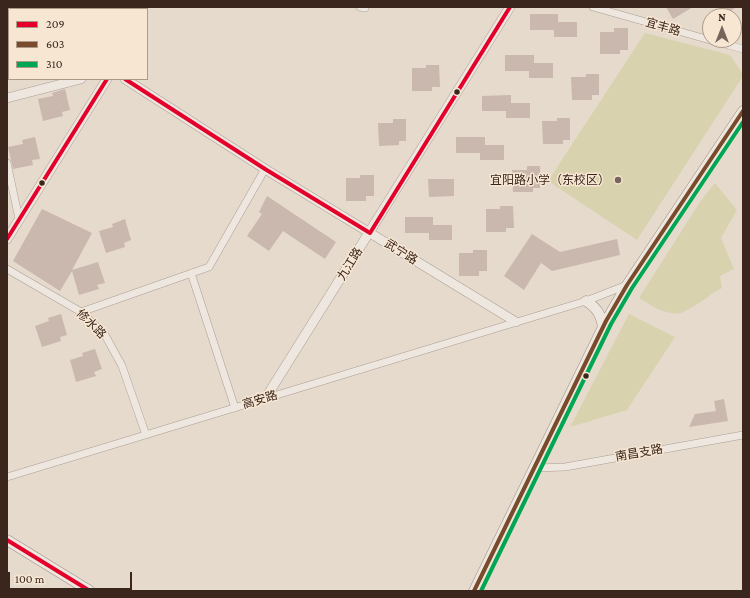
<!DOCTYPE html>
<html>
<head>
<meta charset="utf-8">
<style>
	body { margin:0 }
	#map { position:relative; width:750px; height:598px; overflow:hidden; background:#e6dacc; font-family:"Crimson Pro",serif }
	canvas { display:block }
	.frame { position:absolute; inset:0; border:8px solid #3a261d; pointer-events:none }
	.legend { position:absolute; left:8px; top:8px; width:140px; height:72px; box-sizing:border-box; background:#f7e6d2; border:1px solid #ab998a; margin:0; padding:5px 7px; list-style:none; font-size:12px; color:#3a261d }
	.legend li { display:flex; align-items:center; gap:8px; height:20px }
	.legend b { width:20px; border:1px solid #ab998a }
	.north { position:absolute; left:702px; top:8px; width:40px; height:40px; box-sizing:border-box; background:#f7e6d2; border:1px solid #ab998a; border-radius:50%; rotate:0deg; font-size:11px; font-weight:700; line-height:16px; text-align:center; color:#3a261d }
	.north::after { content:''; display:block; margin:auto; width:14px; height:18px; background:#76655a; clip-path:polygon(50% 0,100% 100%,50% 72%,0 100%) }
	.scale { position:absolute; left:8px; top:572px; width:124px; height:18px; box-sizing:border-box; border:2px solid #3a261d; border-top:0; padding-left:5px; font-size:12px; line-height:14px; white-space:nowrap; color:#3a261d; -webkit-text-stroke:3px #f7e6d2; paint-order:stroke }
</style>
</head>
<body>
<div id="map">
<canvas width="750" height="598"></canvas>
<div class="frame"></div>
<ul class="legend">
<li><b style="height:5px;background:#e4002b"></b>209</li>
<li><b style="height:5px;background:#7a4b2a"></b>603</li>
<li><b style="height:5px;background:#00a651"></b>310</li>
</ul>
<div class="north">N</div>
<div class="scale">100 m</div>
</div>
<script>
const c = document.querySelector('canvas').getContext('2d');
c.lineJoin = 'round';
function paint(path, color) {
  c.fillStyle = color;
  c.fill(path, 'evenodd');
}
function trace(path, color, width, dash) {
  c.strokeStyle = color;
  c.lineWidth = width;
  c.lineCap = dash ? 'butt' : 'round';
  c.setLineDash(dash || []);
  c.stroke(path);
}
function write(font, color, halo, rows, align = 'center') {
  c.font = font + ' "Crimson Pro","Noto Sans SC",serif';
  c.lineWidth = 3;
  c.setLineDash([]);
  c.textBaseline = 'middle';
  c.strokeStyle = halo;
  c.fillStyle = color;
  for (const [text, x, y, turn = 0] of rows) {
    c.save();
    c.translate(x, y);
    c.rotate((+turn || 0) * Math.PI / 180);
    c.textAlign = isNaN(turn) ? turn : align;
    if (halo) c.strokeText(text, 0, 0);
    c.fillText(text, 0, 0);
    c.restore();
  }
}
const green = new Path2D(`
	M645,33L730,55L743,74V76L637,240L548,181Z
	M715,183L737,210L721,238L734,269L720,276L722,288L711,294L708,297C700,302 692,308 683,312C670,318 650,305 639,298L700,202Z
	M629,314L675,337L627,410L570,427Z`);
const building = new Path2D(`
	M666,7H693L673,19Z
	M724,7H737L730,11L732,16H709Z
	M530,14H558V22H577V37H554V30H530Z
	M614,28H628V50H620V54H600V32H614Z
	M505,55H534V63H553V78H529V71H505Z
	M426,65H439L440,87H432V91H412V68H426Z
	M586,74H599V95H592V100H572L571,77H586Z
	M65,89L70,110L62,112L63,116L43,121L38,99L53,96L52,93Z
	M511,95V103H530V118H506V111H482V96Z
	M557,118H570V140H563V144H543L542,121H557Z
	M393,119H406V141H399V145L379,146L378,123H393Z
	M35,137L40,159L32,160L33,165L13,169L8,147L23,144L22,140Z
	M456,137H485V145H504V160H480V153H456Z
	M527,166H540V188H533V192H513L512,170H527Z
	M360,175H374V196H366V201H346V178H360Z
	M428,179H454V196L429,197Z
	M267,196L336,242L325,259L283,231L269,251L247,236L262,214L259,212Z
	M500,206H513L514,228H506V232H486V209H500Z
	M42,209L92,233L72,270L98,262L105,283L97,285L99,289L79,295L72,271L60,291L13,261Z
	M405,217H433V225H452V240H429V233H405Z
	M125,219L131,240L124,243L125,247L106,253L99,231L113,227L112,224Z
	M532,234L560,252L617,239L620,255L552,271L541,263L524,290L504,276Z
	M473,250H487V271H479V276H459V253H473Z
	M61,314L67,335L60,337L61,341L42,347L35,326L49,321L48,318Z
	M95,349L102,369L94,372L96,376L76,382L70,360L83,356L82,353Z
	M724,399L728,421L689,427L695,414L716,411L714,401Z`);
const minor = new Path2D(`
	M360,7L365,8
	M593,7L710,40
	M710,40L743,49
	M7,163L19,219
	M7,269L81,312L105,335L122,366L146,435
	M191,273L235,408
	M81,312L209,267L265,169
	M535,468L565,467L743,435
	M7,477L586,301L627,285`);
const tertiary = new Path2D(`
	M104,7V9
	M125,79L265,169L516,322
	M7,98L81,79
	M7,239L107,79
	M265,399L510,7`);
const secondary = new Path2D(`
	M586,301C596,307 601,314 603,327
	M7,540L90,591
	M474,591L606,321L627,285L743,111`);
const bus1 = new Path2D(`
	M125,79L265,169L370,233
	M370,233L510,7
	M7,239L107,79
	M7,540L90,591`);
const bus2 = new Path2D(`
	M474,591L606,321L627,285L743,111`);
const bus3 = new Path2D(`
	M481,591L611,324L632,288L743,122`);
const markers = [
	[457,92,3.5,"#3a261d"],
	[618,180,4,"#76655a"],
	[42,183,3.5,"#3a261d"],
	[586,376,3.5,"#3a261d"]
];
const streetNames = [
	["宜丰路",663,27,16],
	["武宁路",401,252,32],
	["九江路",350,264,-58],
	["修水路",91,324,45],
	["高安路",260,400,-17],
	["南昌支路",639,453,-10]
];
const poiNames = [
	["宜阳路小学（东校区）",610,180]
];
paint(green, '#d9d2ae');
paint(building, '#cab7ad');
trace(minor, '#ab9f96', 8);
trace(tertiary, '#ab9f96', 10);
trace(secondary, '#9b8f85', 11);
trace(minor, '#eee7df', 7);
trace(tertiary, '#eee7df', 9);
trace(secondary, '#eee7df', 10);
trace(bus1, '#e4002b', 4);
trace(bus2, '#7a4b2a', 4);
trace(bus3, '#00a651', 4);
for (const [x, y, r, color] of markers) {
  const dot = new Path2D();
  dot.arc(x, y, r, 0, 2 * Math.PI);
  c.fillStyle = color;
  c.fill(dot);
  trace(dot, '#f7e6d2', 1.5);
}
write('12px', '#3a261d', '#f7e6d2', streetNames);
write('12px', '#3a261d', '#f7e6d2', poiNames, 'right');
</script>
</body>
</html>
